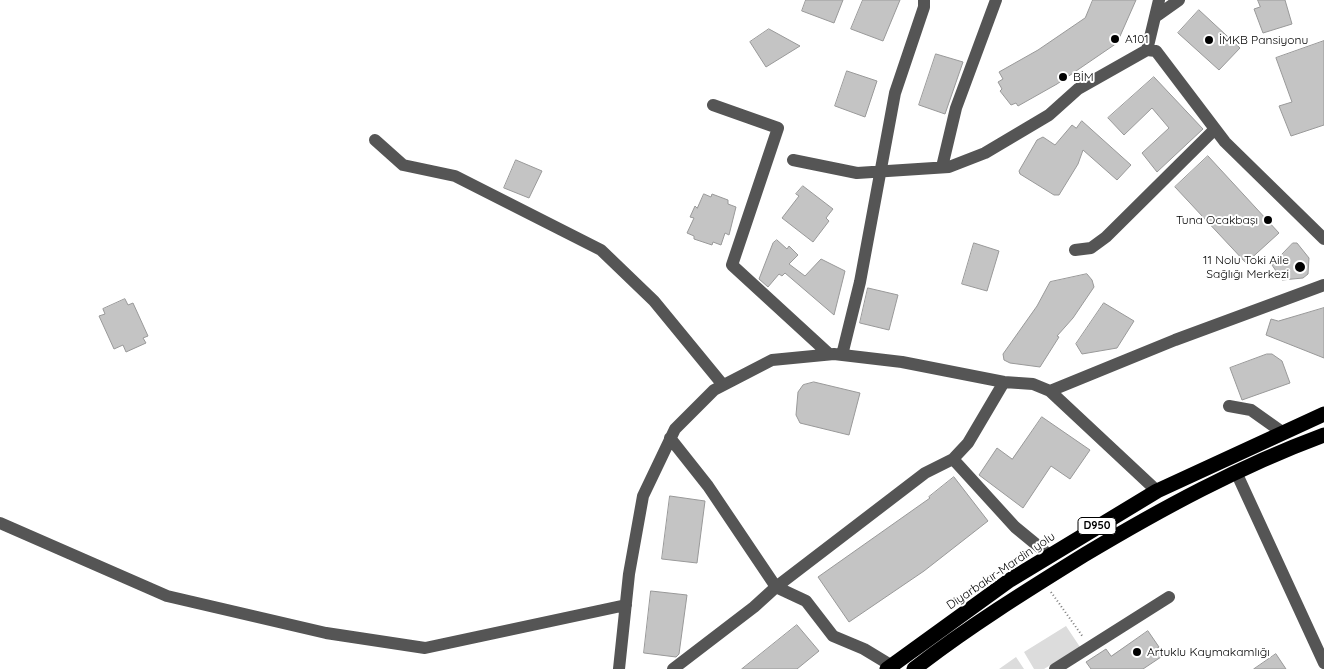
<!DOCTYPE html>
<html>
<head>
<meta charset="utf-8">
<style>
	body { margin:0 }
	canvas { display:block; background:#fff }
</style>
</head>
<body>
<canvas width="1324" height="669"></canvas>
<script>
const c = document.querySelector('canvas').getContext('2d');
c.lineJoin = 'round';
function paint(path, color) {
  c.fillStyle = color;
  c.fill(path, 'evenodd');
}
function trace(path, color, width, dash) {
  c.strokeStyle = color;
  c.lineWidth = width;
  c.lineCap = dash ? 'butt' : 'round';
  c.setLineDash(dash || []);
  c.stroke(path);
}
function write(font, color, halo, rows, align = 'center') {
  c.font = font + ' Quicksand,sans-serif';
  c.lineWidth = 4;
  c.setLineDash([]);
  c.textBaseline = 'middle';
  c.strokeStyle = halo;
  c.fillStyle = color;
  for (const [text, x, y, turn = 0] of rows) {
    c.save();
    c.translate(x, y);
    c.rotate((+turn || 0) * Math.PI / 180);
    c.textAlign = isNaN(turn) ? turn : align;
    if (halo) c.strokeText(text, 0, 0);
    c.fillText(text, 0, 0);
    c.restore();
  }
}
const green = new Path2D(`
	M1066,626L1080,647L1044,669H1034L1024,652Z
	M1016,657L1024,669H999Z`);
const building = new Path2D(`
	M806,0H843L834,23L802,11Z
	M863,0H900L883,41L851,29Z
	M1093,0H1136L1117,43L1057,84L1018,106L1016,103L1011,105L1000,91L1002,89L998,82L1003,79L999,72L1038,50L1085,18Z
	M1258,0H1285L1292,24L1263,33L1254,9L1260,7Z
	M1199,10L1240,48L1219,70L1178,33Z
	M769,29L800,46L766,67L750,42Z
	M1324,41V125L1291,136L1279,106L1292,102L1276,58Z
	M936,54L963,62L945,114L919,105Z
	M847,71L877,81L865,117L835,106Z
	M1154,77L1203,129L1157,172L1142,153L1169,128L1152,108L1124,135L1108,118Z
	M1082,121L1131,165L1117,180L1083,150L1078,164L1059,195H1054L1020,174L1019,171L1037,140L1043,137L1055,145L1072,125L1076,128Z
	M1208,156L1279,233L1246,263L1175,187Z
	M516,160L542,171L529,198L504,188Z
	M803,186L833,209L826,218L829,221L813,242L782,218L799,196L796,194Z
	M704,194L711,197L712,194L728,200V204L736,207L729,235L725,233L721,245L713,242L712,245L694,239V236L687,233L694,218L690,217L695,206L697,208Z
	M777,240L787,249L789,246L798,255L789,264L805,276L821,259L845,271L834,315L785,273L782,276L779,274L768,287L759,279L773,243Z
	M974,243L999,251L987,291L962,284Z
	M1293,243H1297L1309,258L1308,274L1303,278L1282,280L1272,265Z
	M1087,274L1092,280L1094,287L1073,318L1057,336L1059,337L1040,367L1010,363L1004,360L1003,354L1037,306L1050,282Z
	M868,288L898,295L889,330L860,323Z
	M125,299L128,305L133,303L148,336L143,338L146,343L126,352L123,345L114,349L99,316L105,314L103,309Z
	M1104,303L1134,321L1117,348L1082,354L1076,344Z
	M1324,308V358L1266,335L1271,319L1278,321Z
	M1267,354H1272L1282,361L1290,383L1242,400L1230,368Z
	M814,382L860,393L849,435L800,423L796,415L798,392L803,385Z
	M1042,417L1090,450L1070,479L1051,466L1023,508L979,475L997,448L1012,459Z
	M954,477L988,521L924,571L849,622L818,577L930,498L929,497Z
	M670,496L705,501L697,563L662,559Z
	M651,591L687,595L679,654L676,657L644,653Z
	M797,625L819,651L797,669H742Z
	M1148,631L1159,647L1156,649L1161,657L1143,669H1091L1086,662L1106,649L1111,656Z
	M1276,654L1286,669H1254Z`);
const path = new Path2D(`
	M1051,592L1083,637`);
const minor = new Path2D(`
	M1155,17L1179,0
	M1147,50L1159,0
	M713,105L778,128L732,265L829,354
	M375,140L403,165L455,176L601,250L654,301L723,385
	M793,160L857,173L949,167L985,153L1049,115L1078,89L1147,50L1156,51L1225,142L1324,239
	M942,167L956,108L996,0
	M1075,250L1091,248L1106,237L1215,129
	M842,355L860,282L895,93L924,7V0
	M1050,391L1175,340L1324,285
	M1229,406L1251,410L1282,432
	M670,438L708,486L776,587L806,601L833,636L864,649L892,666
	M953,459L1015,527L1049,555
	M1236,472L1324,663
	M0,523L167,596L326,633L425,648L626,605
	M619,669L629,574L643,496L675,429L714,390L772,360L834,354L902,362L1004,382L1033,384L1050,391L1157,491
	M673,669L754,607L776,587L925,473L953,459L968,443L1004,382
	M1055,669L1169,597`);
const highway = new Path2D(`
	M887,669L1010,580L1157,491L1324,414
	M914,669C968,627 1026,591 1084,555C1161,509 1240,466 1324,435`);
const markers = [
	[1115,39,5,"#000"],
	[1209,40,5,"#000"],
	[1063,77,5,"#000"],
	[1268,220,5,"#000"],
	[1300,267,6,"#000"],
	[1137,652,5,"#000"]
];
const shields = [
	[1097,526,38]
];
const shieldNames = [
	["D950",1097,526]
];
const poiNames = [
	["A101",1125,39],
	["İMKB Pansiyonu",1219,40],
	["BİM",1073,77],
	["Tuna Ocakbaşı",1258,220,"right"],
	["11 Nolu Toki Aile",1289,260,"right"],
	["Sağlığı Merkezi",1289,274,"right"],
	["Artuklu Kaymakamlığı",1147,652]
];
const streetNames = [
	["Diyarbakır-Mardin yolu",1001,571,-34]
];
paint(green, '#dcdcdc');
paint(building, '#c4c4c4');
trace(building, '#999', 1);
trace(path, '#777', 2, [1, 2.5]);
trace(minor, '#555', 12);
trace(highway, '#000', 15);
for (const [x, y, r, color] of markers) {
  const dot = new Path2D();
  dot.arc(x, y, r, 0, 2 * Math.PI);
  c.fillStyle = color;
  c.fill(dot);
  trace(dot, '#fff', 2);
}
for (const [x, y, w] of shields) {
  const box = new Path2D();
  box.roundRect(x - w / 2, y - 8.5, w, 17, 4);
  c.fillStyle = '#fff';
  c.fill(box);
  trace(box, '#000', 1);
}
write('bold 11px', '#000', null, shieldNames);
write('12px', '#000', '#fff', poiNames, 'left');
write('12px', '#000', '#fff', streetNames);
</script>
</body>
</html>
